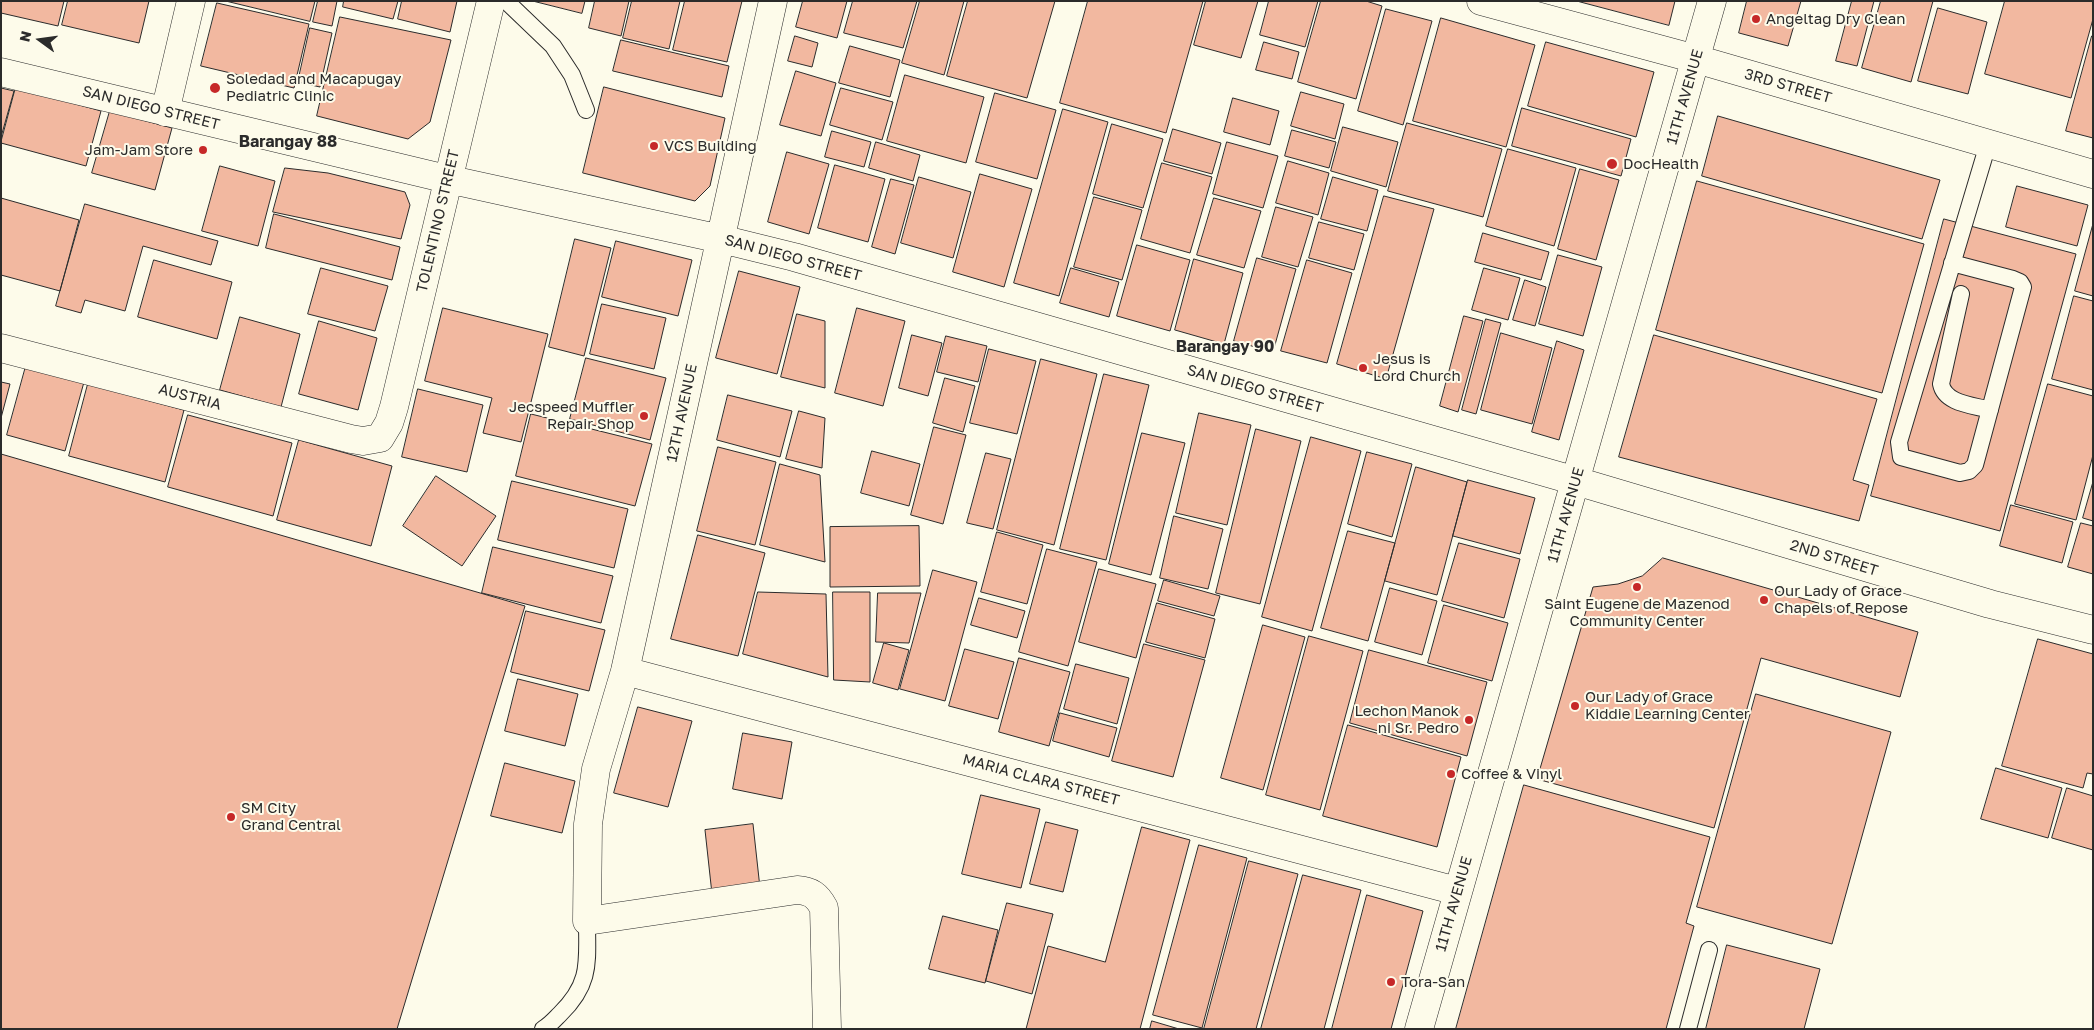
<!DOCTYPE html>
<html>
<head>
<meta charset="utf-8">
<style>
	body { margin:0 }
	#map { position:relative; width:2094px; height:1030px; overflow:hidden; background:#fdfbea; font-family:"Golos Text",sans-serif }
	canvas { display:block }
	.frame { position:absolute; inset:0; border:2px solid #2b2b2b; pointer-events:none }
	.north { position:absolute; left:15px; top:15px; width:50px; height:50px; -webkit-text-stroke:4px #fdfbea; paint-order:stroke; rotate:284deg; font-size:14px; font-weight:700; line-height:20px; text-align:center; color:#2b2b2b }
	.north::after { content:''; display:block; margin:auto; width:18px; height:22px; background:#2b2b2b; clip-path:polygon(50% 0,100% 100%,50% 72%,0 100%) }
</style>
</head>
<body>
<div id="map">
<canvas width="2094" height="1030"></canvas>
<div class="frame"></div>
<div class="north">N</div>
</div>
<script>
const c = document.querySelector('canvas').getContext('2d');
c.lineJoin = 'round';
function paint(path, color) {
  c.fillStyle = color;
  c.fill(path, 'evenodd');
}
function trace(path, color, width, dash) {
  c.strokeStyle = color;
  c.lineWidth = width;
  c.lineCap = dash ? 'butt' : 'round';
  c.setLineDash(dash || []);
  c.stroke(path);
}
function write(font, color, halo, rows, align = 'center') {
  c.font = font + ' "Golos Text",sans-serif';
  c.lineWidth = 4;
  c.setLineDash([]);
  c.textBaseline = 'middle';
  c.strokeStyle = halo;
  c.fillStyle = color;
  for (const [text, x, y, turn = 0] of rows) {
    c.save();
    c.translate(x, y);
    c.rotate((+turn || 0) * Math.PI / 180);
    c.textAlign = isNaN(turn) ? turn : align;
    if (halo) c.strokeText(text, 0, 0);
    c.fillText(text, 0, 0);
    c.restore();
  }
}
const building = new Path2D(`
	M1,1H64L58,26L1,13Z
	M68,1H149L139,43L62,25Z
	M226,1H315L310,21Z
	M318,1H337L332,26L313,22Z
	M344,1H398L393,19L343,7Z
	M402,1H457L450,32L398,19Z
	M533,1H585L582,13Z
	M595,1H629L621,36L589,28Z
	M632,1H680L669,49L623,38Z
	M685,1H742L727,62L673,50Z
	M803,1H847L837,38L796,27Z
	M853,1H917L903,48L844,33Z
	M920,1H964L944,75L902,63Z
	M968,1H1055L1027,98L947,76Z
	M1088,1H1203L1166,133L1060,103Z
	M1206,1H1258L1241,58L1194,45Z
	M1269,1H1318L1305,47L1260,35Z
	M1321,1H1366L1382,6L1356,99L1298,82Z
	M1577,1H1675L1669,25Z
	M1747,1H1801L1788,46L1739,33Z
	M1852,1H1874L1857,66L1836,61Z
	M1881,1H1933L1911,82L1862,68Z
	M2005,1H2093V19L2071,98L1985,74Z
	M217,3L309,24L294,88L201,66Z
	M1938,8L1987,22L1968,94L1918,81Z
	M1386,9L1432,21L1403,125L1358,111Z
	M340,17L451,40L430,122L408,139L317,116Z
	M1441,18L1535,45L1506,147L1413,121Z
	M310,28L332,33L320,87L298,82Z
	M795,36L818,43L812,67L788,61Z
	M2092,36H2093V138L2066,131Z
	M621,40L729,66L722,97L613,71Z
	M1264,42L1299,52L1292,79L1256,70Z
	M1546,42L1654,72L1636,137L1528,106Z
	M850,46L900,60L890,97L839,83Z
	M796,71L836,83L821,136L780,125Z
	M905,75L984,97L966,163L887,141Z
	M16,87L101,111L86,166L1,143Z
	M604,87L725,118L710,186L695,201L583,173Z
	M1,88L14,91L1,137Z
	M841,88L893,102L882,140L830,125Z
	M1301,92L1344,104L1335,139L1291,126Z
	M995,93L1056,110L1037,179L976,162Z
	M1233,98L1279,111L1270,145L1224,132Z
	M1522,108L1631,139L1621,176L1512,146Z
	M1063,109L1108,122L1059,296L1014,283Z
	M110,111L172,128L155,190L92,173Z
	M1718,116L1940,180L1922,239L1702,176Z
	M1407,123L1502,149L1483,217L1388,191Z
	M1112,124L1163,139L1143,208L1093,194Z
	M1343,127L1398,142L1386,187L1331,171Z
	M1173,129L1221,143L1212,174L1164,161Z
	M1292,130L1336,142L1329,168L1285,156Z
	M832,131L871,142L864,167L825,157Z
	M876,142L920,155L913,181L869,168Z
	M1227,142L1278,156L1263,208L1213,194Z
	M1508,149L1576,168L1554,246L1486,226Z
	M787,152L829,164L809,234L768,222Z
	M1288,161L1329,173L1318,215L1276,203Z
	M1162,163L1212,177L1190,253L1141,239Z
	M835,165L885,179L868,242L818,228Z
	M220,166L275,181L258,246L202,231Z
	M285,168L328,173L405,192L410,205L401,239L273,212Z
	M1580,169L1619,180L1596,260L1558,249Z
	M980,174L1032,189L1004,287L953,272Z
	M919,177L971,192L953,258L901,243Z
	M1333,177L1378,190L1367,231L1321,219Z
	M891,179L914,185L895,254L872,247Z
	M1697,181L1924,244L1882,393L1656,330Z
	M2017,186L2088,205L2077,246L2006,227Z
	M1384,196L1434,209L1386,379L1337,364Z
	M1094,197L1142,210L1122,280L1074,267Z
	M1,198L79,220L60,291L1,275Z
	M1214,198L1261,211L1244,268L1197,255Z
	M85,204L218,241L211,265L143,246L125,311L85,300L81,313L56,306Z
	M1276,207L1313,217L1298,267L1262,257Z
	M274,214L400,247L392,280L266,248Z
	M1944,219L2076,254L2000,531L1871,496Z
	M1319,222L1364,234L1354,270L1309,258Z
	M2093,224V296L2075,291Z
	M1483,233L1549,252L1541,280L1475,262Z
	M575,239L611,248L584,356L549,347Z
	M616,241L692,260L678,316L602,297Z
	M1137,245L1190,260L1170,331L1117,316Z
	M1558,255L1602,267L1583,336L1539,324Z
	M1257,258L1296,269L1273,352L1234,341Z
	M1194,259L1243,273L1224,344L1175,330Z
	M154,260L232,282L217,339L138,317Z
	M1307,260L1352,273L1327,363L1281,351Z
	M321,268L388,286L375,331L308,314Z
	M1071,268L1119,282L1109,317L1060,303Z
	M1484,268L1520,278L1508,320L1472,310Z
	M739,271L800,287L777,374L716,358Z
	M1525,280L1546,287L1535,326L1513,320Z
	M2074,296L2093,301V390L2052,379Z
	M602,304L666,318L654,369L590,354Z
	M443,308L548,334L521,442L483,433L492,398L425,381Z
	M857,308L905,321L883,406L835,393Z
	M797,314L825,321V388L781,377Z
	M1464,316L1483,321L1458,412L1440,406Z
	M240,317L300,334L281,407L220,390Z
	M1486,319L1501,323L1476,414L1462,410Z
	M319,321L377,338L358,410L299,394Z
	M1501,333L1552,348L1532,424L1481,410Z
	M912,335L942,343L928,396L899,388Z
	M1654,335L1877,399L1853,480L1869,485L1859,521L1619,457Z
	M946,336L987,346L978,382L937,372Z
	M1557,341L1584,350L1559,440L1532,432Z
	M989,349L1036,361L1017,434L970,423Z
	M586,358L666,378L650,440L570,419Z
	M1041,359L1097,374L1054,545L997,530Z
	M26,366L84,382L65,451L7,435Z
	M1104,374L1149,385L1106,560L1060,549Z
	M945,378L975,386L963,432L933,423Z
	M1,382L10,384L1,418Z
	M88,384L184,410L165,482L69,456Z
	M2048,384L2093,396V455L2076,520L2015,504Z
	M418,389L483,405L467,472L402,457Z
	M728,395L792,411L780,457L717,440Z
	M799,411L825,418L822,468L786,459Z
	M1199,413L1251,425L1227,525L1176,513Z
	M531,414L652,444L635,506L516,476Z
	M188,415L292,443L273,516L168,487Z
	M934,427L966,435L943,524L911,515Z
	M1256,429L1301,441L1260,604L1216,593Z
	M1142,433L1185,443L1151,575L1109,564Z
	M1311,437L1361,451L1312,631L1262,617Z
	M299,440L392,466L371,546L277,520Z
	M718,447L776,462L755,545L697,531Z
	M872,451L920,464L909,506L861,493Z
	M1367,452L1412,464L1392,537L1348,524Z
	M986,453L1011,459L993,529L967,523Z
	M1,454L525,606L397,1029H1Z
	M780,464L820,475L825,562L760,545Z
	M1416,467L1467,482L1437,595L1385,581Z
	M436,476L496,516L462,566L403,526Z
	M1468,480L1535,498L1520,554L1453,536Z
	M512,481L628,509L614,568L498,540Z
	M2093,482V521L2083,518Z
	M2011,505L2073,522L2062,563L2000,546Z
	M1174,516L1223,529L1208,589L1160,578Z
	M2081,523L2093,526V574L2068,567Z
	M919,526L920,586L830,587V527Z
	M1348,531L1395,543L1368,641L1321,628Z
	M997,532L1043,545L1027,604L981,592Z
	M698,535L765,553L738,656L671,639Z
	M1459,543L1520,559L1504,618L1442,601Z
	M493,547L613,576L601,623L482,593Z
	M1047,549L1097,562L1068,666L1019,652Z
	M1663,558L1918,632L1900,697L1761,658L1714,828L1537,779L1593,587L1618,584L1642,576Z
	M1099,569L1156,584L1136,658L1079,642Z
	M933,570L977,582L945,701L900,689Z
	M1164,580L1220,596L1214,616L1158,601Z
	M1390,588L1437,601L1422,655L1375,642Z
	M758,592L826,594L828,677L743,654Z
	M833,592H870V682L834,680Z
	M878,593H921L909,643L876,642Z
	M979,598L1025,611L1017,638L971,625Z
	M1157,603L1215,619L1205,658L1146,642Z
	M1444,605L1508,623L1492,681L1428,663Z
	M526,611L605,630L589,691L511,672Z
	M1263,625L1305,637L1263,790L1221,778Z
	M1309,636L1363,651L1320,810L1266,795Z
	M2038,639L2093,654V774L2087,773L2083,788L2002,766Z
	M884,643L909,650L898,690L873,683Z
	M1144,644L1205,660L1173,777L1112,761Z
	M965,649L1014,662L998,719L949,706Z
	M1369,650L1487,682L1467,756L1350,723Z
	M1019,658L1070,672L1049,746L999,732Z
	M1076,664L1129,678L1117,724L1064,709Z
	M518,679L578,694L565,746L505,731Z
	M1756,694L1891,732L1832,944L1697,907Z
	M638,707L692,721L668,807L614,793Z
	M1060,713L1117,728L1109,757L1053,741Z
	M1348,725L1461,757L1437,847L1323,816Z
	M743,733L792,742L782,799L733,789Z
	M505,763L575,781L562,833L491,816Z
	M1996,768L2062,788L2048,838L1981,819Z
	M1524,785L1710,837L1686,923L1694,926L1666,1029H1456Z
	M2067,788L2093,796V850L2052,838Z
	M981,795L1040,809L1021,888L962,874Z
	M1046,822L1078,830L1063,892L1030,884Z
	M753,824L760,888L712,894L705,830Z
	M1142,827L1190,840L1140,1029H1026L1048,946L1105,962Z
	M1199,845L1247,858L1202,1028L1153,1015Z
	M1249,861L1298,874L1256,1029H1204Z
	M1303,875L1361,890L1324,1029H1261Z
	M1367,895L1423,911L1391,1029H1332Z
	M1007,903L1053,914L1032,994L986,981Z
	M943,916L998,930L985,983L929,969Z
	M1727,945L1820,969L1804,1029H1706Z
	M1152,1021L1179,1029H1150Z`);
const service = new Path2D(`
	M506,1L553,46L572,75L586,110
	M1952,263L2013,279L2020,282L2023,287L1975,465L1969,471L1960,473L1901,457L1899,442L1988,144
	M1961,294L1941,384C1945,404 1973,405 1990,410
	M543,1029C550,1025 555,1019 560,1014C592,983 587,961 587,921
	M1688,1029L1709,950`);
const minor = new Path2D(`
	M773,1L625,671L596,769L588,824L587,921L797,890C811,891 817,895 824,908L827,1029
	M1481,1L1696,59L2093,174
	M1,72L447,179L721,239L794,257L1576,481L1990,604L2093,630
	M165,112L191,1
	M1,348L351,439L363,441L380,438L389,423L394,407L491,1
	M625,671L1457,891
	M1419,1029L1712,1`);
const markers = [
	[1756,19,5,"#c62828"],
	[215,88,6,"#c62828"],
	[654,146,5,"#c62828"],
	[203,150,5,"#c62828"],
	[1612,164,6,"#c62828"],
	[1363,368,5,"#c62828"],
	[644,416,5,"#c62828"],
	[1637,587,5,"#c62828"],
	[1764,600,5,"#c62828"],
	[1575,706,5,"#c62828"],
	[1469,720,5,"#c62828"],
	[1451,774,5,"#c62828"],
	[231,817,5,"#c62828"],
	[1391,982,5,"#c62828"]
];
const poiNames = [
	["Angeltag Dry Clean",1766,19],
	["Soledad and Macapugay",226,79],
	["Pediatric Clinic",226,96],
	["VCS Building",664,146],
	["Jam-Jam Store",193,150,"right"],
	["DocHealth",1623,164],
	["Jesus is",1373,359],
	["Lord Church",1373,376],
	["Jecspeed Muffler",634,407,"right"],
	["Repair Shop",634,424,"right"],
	["Our Lady of Grace",1774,591],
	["Chapels of Repose",1774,608],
	["Saint Eugene de Mazenod",1637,604,"center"],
	["Community Center",1637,621,"center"],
	["Our Lady of Grace",1585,697],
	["Kiddie Learning Center",1585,714],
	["Lechon Manok",1459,711,"right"],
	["ni Sr. Pedro",1459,728,"right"],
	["Coffee & Vinyl",1461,774],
	["SM City",241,808],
	["Grand Central",241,825],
	["Tora-San",1401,982]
];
const streetNames = [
	["3RD STREET",1788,86,16],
	["11TH AVENUE",1685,97,-74],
	["SAN DIEGO STREET",151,108,14],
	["TOLENTINO STREET",438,221,-77],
	["SAN DIEGO STREET",793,258,15],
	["SAN DIEGO STREET",1255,389,16],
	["AUSTRIA",190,397,15],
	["12TH AVENUE",682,413,-78],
	["11TH AVENUE",1566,515,-74],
	["2ND STREET",1834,558,17],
	["MARIA CLARA STREET",1041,780,15],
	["11TH AVENUE",1454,904,-74]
];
const neighbourhoodNames = [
	["Barangay 88",288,142],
	["Barangay 90",1225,347]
];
paint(building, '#f2b8a0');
trace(building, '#2b2b2b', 1);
trace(service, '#2b2b2b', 18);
trace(minor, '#2b2b2b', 29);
trace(service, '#fdfbea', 16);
trace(minor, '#fdfbea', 28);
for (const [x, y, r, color] of markers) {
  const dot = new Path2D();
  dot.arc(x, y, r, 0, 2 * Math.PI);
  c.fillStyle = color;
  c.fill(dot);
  trace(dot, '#fdfbea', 2);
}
write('15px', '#2b2b2b', '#fdfbea', poiNames, 'left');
write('15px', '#2b2b2b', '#fdfbea', streetNames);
write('bold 16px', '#2b2b2b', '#fdfbea', neighbourhoodNames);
</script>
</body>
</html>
